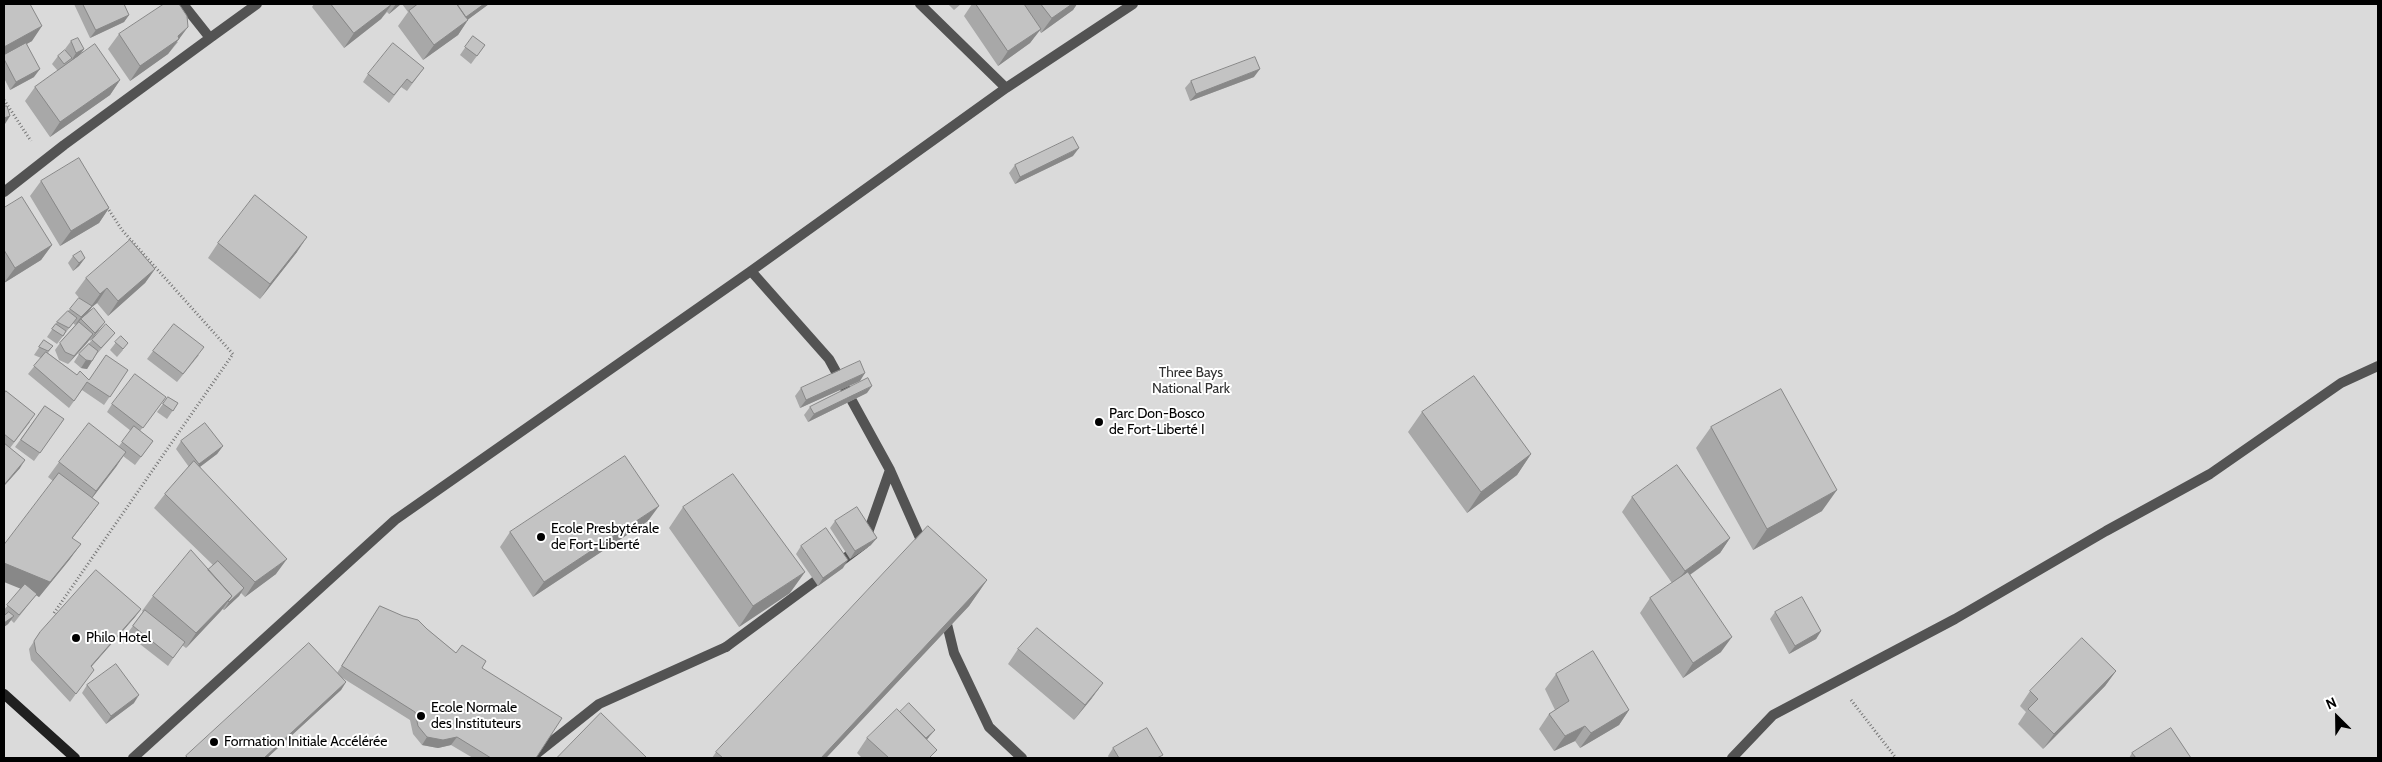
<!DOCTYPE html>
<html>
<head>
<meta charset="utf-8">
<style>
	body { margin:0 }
	#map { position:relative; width:2382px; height:762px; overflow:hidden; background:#fff; font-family:Cabin,sans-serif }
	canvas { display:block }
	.frame { position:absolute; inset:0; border:5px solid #000; pointer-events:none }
	.north { position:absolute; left:2312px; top:692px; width:50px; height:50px; -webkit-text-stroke:4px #fff; paint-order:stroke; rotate:337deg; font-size:14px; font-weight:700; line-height:20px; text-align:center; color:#000 }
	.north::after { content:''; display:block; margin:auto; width:18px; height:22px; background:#000; clip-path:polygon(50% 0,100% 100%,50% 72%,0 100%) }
</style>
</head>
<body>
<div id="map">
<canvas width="2382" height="762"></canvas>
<div class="frame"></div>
<div class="north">N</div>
</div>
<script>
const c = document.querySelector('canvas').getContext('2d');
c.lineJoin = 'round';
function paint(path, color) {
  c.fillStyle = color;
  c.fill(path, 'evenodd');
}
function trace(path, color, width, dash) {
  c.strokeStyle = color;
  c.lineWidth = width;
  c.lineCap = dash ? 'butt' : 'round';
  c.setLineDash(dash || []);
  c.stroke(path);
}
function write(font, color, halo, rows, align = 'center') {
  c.font = font + ' Cabin,sans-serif';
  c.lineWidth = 4;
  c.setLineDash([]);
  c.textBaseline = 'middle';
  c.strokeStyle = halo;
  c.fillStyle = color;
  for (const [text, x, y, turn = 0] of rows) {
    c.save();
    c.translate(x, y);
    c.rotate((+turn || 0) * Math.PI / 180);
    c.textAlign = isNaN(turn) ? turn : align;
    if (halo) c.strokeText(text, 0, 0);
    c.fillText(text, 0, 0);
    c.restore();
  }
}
const green = new Path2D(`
	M4,4H2378V758H4Z`);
const path = new Path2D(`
	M4,100L31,141
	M54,613L233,354L122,230L107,207
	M1851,700L1896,758`);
const lane = new Path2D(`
	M531,758L599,704L726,647`);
const street = new Path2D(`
	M920,4L1006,88
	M210,38L257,4
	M4,192L64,145L210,38L183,4
	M751,271L829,359L890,470L924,547
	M836,565L864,544L890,470
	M945,616L954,653L989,727L1022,758
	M726,647L825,574
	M133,758L395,520L751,271L1006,88L1133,4
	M1732,758L1773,715L1955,619L2106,531L2210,474L2341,383L2378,366`);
const secondary = new Path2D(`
	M4,694L75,758`);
const wall = new Path2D(`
	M74,4H124L129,15L124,22L90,38Z
	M314,4H401L389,14L387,12L381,19L344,48L312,7Z
	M402,4H489L468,19L458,35L423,60L398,26L408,12Z
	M948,4H961L954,10Z
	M972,4H1077L1073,10L1041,33L1039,30L1030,43L998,66L964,16Z
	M4,5L32,41L27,44L34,77L10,90L4,78Z
	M119,34L178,42L168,54L130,81L108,49Z
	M473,36L485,45L471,64L460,55Z
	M71,41L84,49L79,56L120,80L110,95L50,137L25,101L35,87L58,71L52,64L58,56L67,53L65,49Z
	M424,68L407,91L401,87L389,103L363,82L368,74Z
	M1254,77L1190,101L1185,88L1191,81Z
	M1073,156L1015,184L1009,173L1015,165Z
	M41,181L109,208L99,223L60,246L30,196Z
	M4,208L52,245L41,260L4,283Z
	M218,243L297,252L260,299L208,258Z
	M73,256L85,258L79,266L73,271L68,263Z
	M155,269L145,283L108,316L97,303L92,307L87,314L75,325L73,323L57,344L47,337L57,322L70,309L81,300L75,293L86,278Z
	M81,319L99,330L90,341L89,340L68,364L59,360L55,350L60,343Z
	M115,333L109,340L96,355L87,369L81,368L74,362L79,354L92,340Z
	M121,336L123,350L117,357L110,350Z
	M44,340L53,346L48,353L77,375L89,380L128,370L104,405L82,390L69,408L28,374L41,358L34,355Z
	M153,351L199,355L177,382L147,359Z
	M860,381L800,408L795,396L801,388Z
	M867,393L808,422L804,415L810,407Z
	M4,394L30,422L10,448L20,468L4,486Z
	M168,397L178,403L167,419L157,412Z
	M112,404L160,405L140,431L153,441L135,465L123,456L92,498L99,503L72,538L70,559L39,597L36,595L14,623L11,620L8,624L4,627V616H5L4,615V610L21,589L53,481L48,477L59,462L119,446L131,431L107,412Z
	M45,406L64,419L34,461L15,447Z
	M1422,412L1531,454L1517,475L1467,513L1408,432Z
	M1711,427L1822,511L1753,550L1696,448Z
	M181,441L223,446L217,454L200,467L276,574L245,597L241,593L239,596L224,610L222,609L186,648L182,645L168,666L127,634L143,612L142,611L153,596L208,570L213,565L154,508L165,494L189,467L176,449Z
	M1632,497L1730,538L1720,553L1690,575L1721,652L1683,678L1640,613L1650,598L1672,583L1622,512Z
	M683,507L790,593L739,627L669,528Z
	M648,521L533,597L500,547L510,532Z
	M835,521L871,545L850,559L830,528Z
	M801,546L843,568L818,586L796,554Z
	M987,580L969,606L826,758H712L716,752Z
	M380,606L427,629L456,653L482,668L536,758H473L451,745L438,748L422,745L413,734L410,720L341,677L346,682L341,690L267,758H185L186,756L337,673Z
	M141,609L135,617L91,667L88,677L70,702L31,660L29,649L40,632Z
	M1775,612L1821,631L1816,639L1789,654L1770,619Z
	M1018,649L1092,698L1074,720L1008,664Z
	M2116,671L2105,686L2043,749L2018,724L2026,712L2020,706L2030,691Z
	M1556,674L1629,710L1619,725L1580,748L1575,741L1554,751L1539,729L1549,714L1555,710L1545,689Z
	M87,685L134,703L106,724L82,693Z
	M929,737L927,740L931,758H862L857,753L867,738Z
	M1113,748L1160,758H1109L1108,756Z
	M2132,753L2191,758H2129Z`);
const shadedWall = new Path2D(`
	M392,4L381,19L344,48L354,33Z
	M396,4H401L389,14Z
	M484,4H489L458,27L463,19Z
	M1072,4H1077L1073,10L1041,33L1052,18Z
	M129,15L124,22L90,38L96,30Z
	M468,20L458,35L423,60L434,45Z
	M42,26L32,41L4,56V47Z
	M188,27L168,54L130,81L140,66L178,36Z
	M1041,29L1030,43L998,66L1008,51Z
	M84,49L78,57L71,61L76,53Z
	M40,69L34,77L10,90L16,82Z
	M1260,69L1254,77L1190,101L1196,94Z
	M120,80L110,95L50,137L60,122Z
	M10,116L5,124H4V118Z
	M1079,148L1073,156L1015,184L1020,177Z
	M109,208L99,223L60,246L71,231Z
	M307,237L297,252L260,299L270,284Z
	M52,245L41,260L4,283L15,268Z
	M85,258L79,266L73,271L79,263Z
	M155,269L145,283L108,316L118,301Z
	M107,288L97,303L92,307L87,314L75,325L81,317L90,308L100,294Z
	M105,322L99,330L90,341L95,333Z
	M93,334L88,342L68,364L74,356Z
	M86,360L92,361L87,369L81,368Z
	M865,373L860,381L800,408L806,400Z
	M872,386L867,393L808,422L814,414Z
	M223,446L217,454L193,472L199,464Z
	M126,452L116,467L86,506L96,491Z
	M1531,454L1517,475L1467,513L1481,492Z
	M25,460L20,468L4,486V485Z
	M1837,490L1822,511L1753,550L1767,529Z
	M99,503L88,518L61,553L72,538Z
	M659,506L648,521L533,597L544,582Z
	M877,538L871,545L850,559L855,551Z
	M1730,538L1720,553L1674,586L1685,571Z
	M81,544L70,559L39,597L36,595L14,623L36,595L4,582V563Z
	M287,559L276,574L245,597L255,582Z
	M848,560L843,568L818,586L823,578Z
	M805,572L790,593L739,627L753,606Z
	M987,580L969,606L826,758H821Z
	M244,588L239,596L224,610L229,602Z
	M232,596L221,611L186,648L196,633Z
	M141,609L135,617L85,674L91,666Z
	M14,616L8,624L4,627V623Z
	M1821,631L1816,639L1789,654L1795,646Z
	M1732,637L1721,652L1683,678L1693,663Z
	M2116,671L2105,686L2043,749L2054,734Z
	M346,682L341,690L267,758H264Z
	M1103,683L1092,698L1074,720L1085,705Z
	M139,695L134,703L106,724L111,716Z
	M1629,710L1619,725L1580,748L1591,733Z
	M1585,726L1575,741L1554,751L1565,736Z
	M935,730L929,737L918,748L923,740Z
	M427,737H457L451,745L438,748L422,745Z`);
const building = new Path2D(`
	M6,4H30L42,26L4,47V5Z
	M83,4H124L129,15L96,30Z
	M164,4H179L187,16L188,27L178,36L179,39L140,66L119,34Z
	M331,4H392L354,33Z
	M418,4H457L468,20L434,45L409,11Z
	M457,4H484L466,17Z
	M976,4H1024L1041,29L1008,51Z
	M1041,4H1072L1052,18Z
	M473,36L485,45L477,56L465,47Z
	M78,38L84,49L76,53L71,41Z
	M26,43L40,69L16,82L4,59V55Z
	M393,43L424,68L412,83L407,79L394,95L368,74Z
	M95,44L120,80L60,122L35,87Z
	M65,50L72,58L64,64L58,56Z
	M1255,57L1260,69L1196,94L1191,81Z
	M4,106H7L10,116L4,118Z
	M1073,137L1079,148L1020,177L1015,165Z
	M79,158L109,208L71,231L41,181Z
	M255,195L307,237L270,284L218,243Z
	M22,197L52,245L15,268L4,250V208Z
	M130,240L155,269L118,301L107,288L100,294L86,278Z
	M81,251L85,258L79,263L73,256Z
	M79,298L92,306L81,317L70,309Z
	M94,308L105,322L95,333L81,319Z
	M68,311L77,318L69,328L57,322Z
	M79,322L93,334L74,356L65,352L60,343Z
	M56,324L66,331L63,336L52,329Z
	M106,324L115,333L101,348L92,340Z
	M174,324L204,347L183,374L153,351Z
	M121,336L128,343L123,349L115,342Z
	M44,340L53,346L48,351L39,347Z
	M89,344L98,351L92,361L86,360L79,354Z
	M46,352L77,375L80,371L89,380L106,355L128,370L110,397L87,382L74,401L34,366Z
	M860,361L865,373L806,400L801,388Z
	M135,374L166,397L143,428L112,404Z
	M1474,376L1531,454L1481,492L1422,412Z
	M868,378L872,386L814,414L810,407Z
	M1781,389L1837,490L1767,529L1711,427Z
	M6,391L35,414L14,442L4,434V394Z
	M168,397L178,403L173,411L163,404Z
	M45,406L64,419L40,453L21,440Z
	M89,423L126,452L96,491L59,462Z
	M205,423L223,446L199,464L181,441Z
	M134,426L153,441L141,457L122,442Z
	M4,443L25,460L4,485Z
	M625,456L659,506L544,582L510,532Z
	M194,461L287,559L255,582L165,494Z
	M1677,465L1730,538L1685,571L1632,497Z
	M59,473L99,503L72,538L81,544L50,582L4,563V545Z
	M733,474L805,572L753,606L683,507Z
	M857,507L877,538L855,551L835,521Z
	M928,526L987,580L821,758H723L716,752Z
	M826,528L848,560L823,578L801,546Z
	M191,550L232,596L196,633L153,596Z
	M218,561L244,588L229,602L228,601L232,596L208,570Z
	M96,570L141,609L91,666L94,670L76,694L36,652L34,641L40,632Z
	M1688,572L1732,637L1693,663L1650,598Z
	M25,584L37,594L19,615L7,605Z
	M1802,597L1821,631L1795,646L1775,612Z
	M380,606L403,616L418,620L427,629L456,653L462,645L486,661L482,668L562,718L536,758H491L457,737L443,740L427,737L418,726L415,712L342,666Z
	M145,610L185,642L173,658L133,626Z
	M9,612L14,616L4,623V616Z
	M1037,628L1103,683L1085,705L1018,649Z
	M2082,638L2116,671L2054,734L2028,709L2038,699L2030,691Z
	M309,643L346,682L264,758H188L186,756Z
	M1593,651L1629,710L1591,733L1585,726L1565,736L1549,714L1569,701L1556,674Z
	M116,664L139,695L111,716L87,685Z
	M909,703L935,730L926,738L900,712Z
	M897,709L937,750L929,758H889L867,738Z
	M601,713L647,758H557Z
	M1147,728L1163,755L1157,758H1119L1113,748Z
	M2171,728L2191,758H2136L2132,753Z`);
const markers = [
	[1099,422,5,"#000"],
	[541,537,5,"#000"],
	[76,638,5,"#000"],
	[421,716,5,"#000"],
	[214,742,5,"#000"]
];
const parkNames = [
	["Three Bays",1191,373],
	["National Park",1191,389]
];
const poiNames = [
	["Parc Don-Bosco",1109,414],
	["de Fort-Liberté I",1109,430],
	["Ecole Presbytérale",551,529],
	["de Fort-Liberté",551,545],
	["Philo Hotel",86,638],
	["Ecole Normale",431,708],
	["des Instituteurs",431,724],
	["Formation Initiale Accélérée",224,742]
];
paint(green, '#dadada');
trace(path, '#757575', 3, [1, 2.5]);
trace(lane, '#535353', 10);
trace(street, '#535353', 10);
trace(secondary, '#202020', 10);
paint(wall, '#a8a8a8');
paint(shadedWall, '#888');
paint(building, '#c3c3c3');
trace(building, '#888', 1);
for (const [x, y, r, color] of markers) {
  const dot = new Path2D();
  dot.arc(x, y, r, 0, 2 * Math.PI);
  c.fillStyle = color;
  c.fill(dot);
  trace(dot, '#fff', 2);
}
write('14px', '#313131', '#fff', parkNames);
write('14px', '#000', '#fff', poiNames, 'left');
</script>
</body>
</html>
